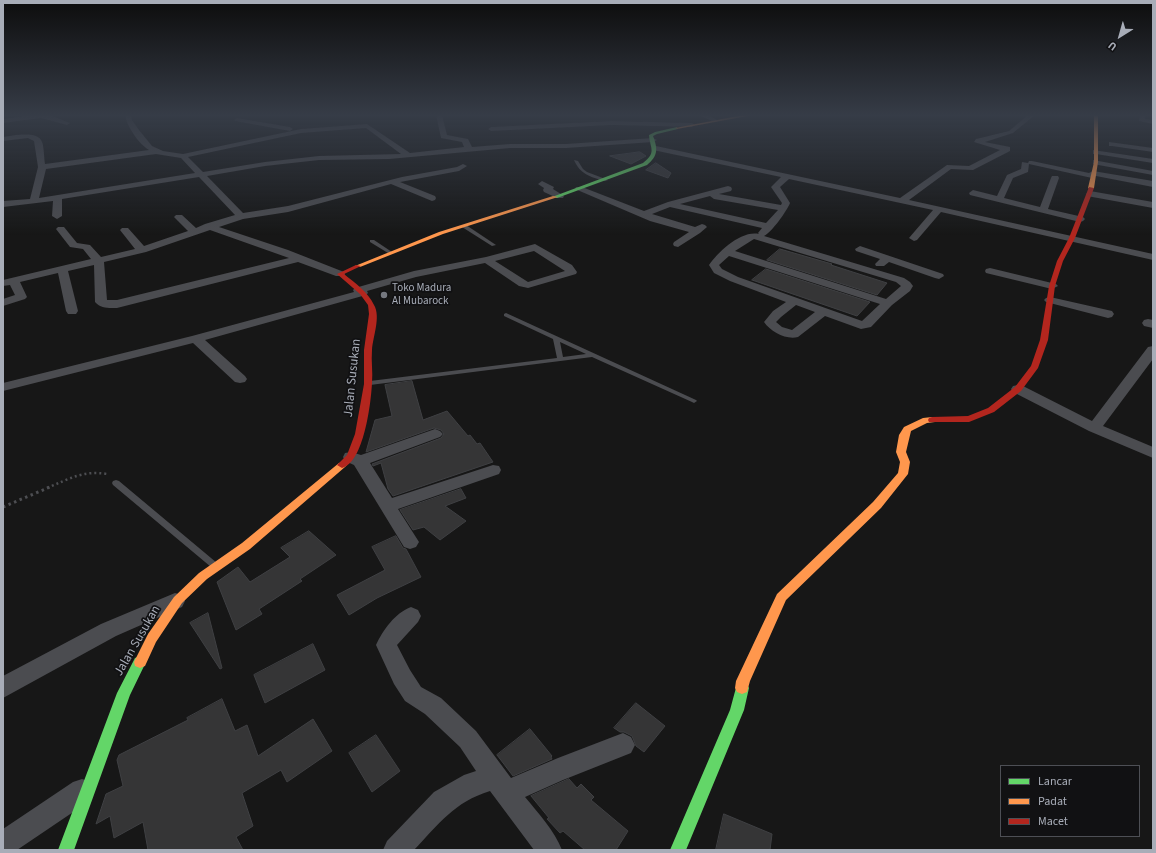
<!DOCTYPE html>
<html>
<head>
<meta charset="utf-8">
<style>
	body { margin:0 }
	#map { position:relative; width:1156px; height:853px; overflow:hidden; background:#171717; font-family:"Source Sans 3",sans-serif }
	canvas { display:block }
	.frame { position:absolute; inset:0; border:4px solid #a8adb8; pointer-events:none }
	.legend { position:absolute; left:1000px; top:765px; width:140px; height:72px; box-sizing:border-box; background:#111113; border:1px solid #4d4f55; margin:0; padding:5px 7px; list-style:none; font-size:12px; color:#a8adb8 }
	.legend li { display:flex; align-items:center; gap:8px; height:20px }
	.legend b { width:20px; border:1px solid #4d4f55 }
	.north { position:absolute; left:1100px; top:16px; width:40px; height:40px; -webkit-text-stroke:3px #111113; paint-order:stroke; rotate:217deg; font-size:11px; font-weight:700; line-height:16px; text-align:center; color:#a8adb8 }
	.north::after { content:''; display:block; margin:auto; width:14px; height:18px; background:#a8adb8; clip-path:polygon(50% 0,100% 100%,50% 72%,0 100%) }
</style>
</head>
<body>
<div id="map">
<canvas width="1156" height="853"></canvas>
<div class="frame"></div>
<ul class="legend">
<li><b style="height:5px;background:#63d668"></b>Lancar</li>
<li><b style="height:5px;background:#ff974d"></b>Padat</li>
<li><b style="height:5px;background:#b3261e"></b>Macet</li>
</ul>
<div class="north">U</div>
</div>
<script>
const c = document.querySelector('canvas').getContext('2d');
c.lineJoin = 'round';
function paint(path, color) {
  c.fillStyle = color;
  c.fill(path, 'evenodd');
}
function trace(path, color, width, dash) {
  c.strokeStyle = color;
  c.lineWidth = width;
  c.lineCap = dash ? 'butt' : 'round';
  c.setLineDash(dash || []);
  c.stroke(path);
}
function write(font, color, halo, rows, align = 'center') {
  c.font = font + ' "Source Sans 3",sans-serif';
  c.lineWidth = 3.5;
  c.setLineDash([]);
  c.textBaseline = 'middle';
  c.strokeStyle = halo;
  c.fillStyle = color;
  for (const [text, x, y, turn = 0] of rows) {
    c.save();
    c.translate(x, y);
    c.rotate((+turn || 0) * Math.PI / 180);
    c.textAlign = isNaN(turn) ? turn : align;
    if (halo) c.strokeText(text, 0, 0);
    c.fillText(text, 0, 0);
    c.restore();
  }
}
const building = new Path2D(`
	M640,152L646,156L631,164L610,156Z
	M656,163L671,173L668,178L646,170Z
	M780,249L832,264L831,265L887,283L877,295L767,260Z
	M766,269L870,302L857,316L752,280Z
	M412,381L423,420L447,411L468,436L470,435L477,444L480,443L493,462L393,496L388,489L381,463L373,466L372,464L441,438L444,434L441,430L434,428L366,452L375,420L392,416L385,385Z
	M461,489L466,498L445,506L466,521L440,540L424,527L413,530L400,510Z
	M309,531L336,555L300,579L302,581L259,609L262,614L236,630L217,582L238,567L250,582L290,557L281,548Z
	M396,536L403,548L406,549L421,577L377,598L349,615L337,595L385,570L372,547Z
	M208,613L222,668L220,669L190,623Z
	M313,644L325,670L265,703L254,675Z
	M222,699L235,731L247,725L258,756L313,719L332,751L287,782L281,770L242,793L253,826L236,837L243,850H148L143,822L114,838L110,816L96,824L106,794L123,786L117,760L119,755L188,720L187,718Z
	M636,703L665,726L644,752L636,746L632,736L624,732H620L614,728Z
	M530,729L552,756L551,757L552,759L513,776L497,755Z
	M376,735L400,771L372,792L349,753Z
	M569,779L577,788L581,784L594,797L591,800L628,831L616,850H585L563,831L560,833L547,819L549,818L531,796Z
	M724,814L772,834L770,850H716Z`);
const pathFar1 = new Path2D(`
	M47,488C69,479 83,470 107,474`);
const path = new Path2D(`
	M3,507L50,487`);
const lane = new Path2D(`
	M574,160L578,161L583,169L587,172L608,180L605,181C590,177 580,174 574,160Z
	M462,225H466L496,245L492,246L462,227Z
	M370,240H374L392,252L388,253L370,242Z
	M506,313L696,400L697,401L694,403L692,402L592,357L370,385L367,383L370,381L557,358L553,339L504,316V314ZM560,342L586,354L563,357Z
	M116,480L119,481L217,563L218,565L217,567L214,568L211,567L113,485L112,483L113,481Z`);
const street = new Path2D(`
	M31,115H50L70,123L67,125L41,118L3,123V119Z
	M125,115H131L132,120L139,130L152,146L163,151L183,154L301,129L367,124L410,153L464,147L462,142L441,138L436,115H442L447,135L468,139L472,147L510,144H566L653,138L657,140L653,142L566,148H510L389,159L319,160L265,166L207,176L243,213L288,206L402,177L457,167L463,164L467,166L459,171L400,182L435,196L436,198L435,200L432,201L391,184L288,212L243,219L219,227L288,250L344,272L345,274L344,276H336L298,262L117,308C109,308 101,309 95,302L94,265L68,271L78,311L76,314H68L66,311L58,273L20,282L27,297L25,299L3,306V299L15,295L10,285L3,286V280L91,259L83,249L70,247L56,229L58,227H64L77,243L90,245L101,257L135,249L120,230L122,228H128L144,246L188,231L174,217L176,215H182L196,228L205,224L235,215L199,177L62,199V216L57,219L52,216L53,201L3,207V201L30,199L38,167L34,141L28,138L3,141V137C12,136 38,130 42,142C44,146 44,158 45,164L149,150C139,144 127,127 125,115ZM366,128L401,154L319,156L265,162L203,172L188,157L301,133ZM156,154L181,158L195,173L39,198L46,169ZM210,230L289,258L117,300H107L104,262L146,252Z
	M699,115H708L719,121L714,122Z
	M1028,115H1035L1013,133L985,142L1010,147V151L973,170L951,169L909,200L1153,254V260L941,212L917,240L914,241L909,238L933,210L789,179L780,187L790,203C787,211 771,233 764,236L904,278L910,282L913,286L910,291L892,305L871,327L861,329L825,316L798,337C786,340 771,332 764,322L773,311L786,302L730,281L714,273L709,265C718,252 741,230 759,234L758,233L762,228L670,207L652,214L695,227L702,224L705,225L707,227L700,233L678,247L674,246L673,244L674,242L689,232L650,221L575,189L576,187H582L644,211L668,202L728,186L731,187L732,189L731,191L719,194L781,205L782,203L771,187L781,177L653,150V146H656L900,198L947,165L969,166L1000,150L974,142L976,139L1009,131ZM710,196L714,199L778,210L766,223L680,204ZM754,239L896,282L901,286L886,299L735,251ZM729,256L880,304L862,321L738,277L722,269L719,265ZM796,305L815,312L792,330L782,327L776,322L781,317Z
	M1140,115H1146L1145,119L1153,120V124L1139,121Z
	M237,118L290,127L293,129L290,131L235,121L234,120Z
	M612,121L692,123L695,125L692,127L612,125L491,131L488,129L491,127Z
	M1109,142L1153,148V152L1112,146H1109Z
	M1093,150L1153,159V163L1096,154H1093Z
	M1093,160L1153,171V175L1093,164Z
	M1029,161H1032L1089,173L1093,171L1153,181V187L1096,176L1092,178L1029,164L1028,172L1013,178L1004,198L1040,207L1051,178L1052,176H1058L1059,178L1048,209L1083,217L1085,219L1083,221L1080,222L970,195L969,193L973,190L997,196L1007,175L1021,169L1022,162L1028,163Z
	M542,181L554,187L553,189L564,196L563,198H557L544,192L543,190L544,188L538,184Z
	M1090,191L1153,202V208L1087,196L1086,194Z
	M535,244L572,265L577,272L576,274L528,288L519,286L485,263L416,277L367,291L368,293L366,295L205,340L245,376L247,379L245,382L240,383L235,382L193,343L3,391V383L192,336L354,292L353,290L355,288L414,271L486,257ZM534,251L565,271L528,282L495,261Z
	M860,246L943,274L944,276L939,279L935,278L889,262L884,266H876L875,264L880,259L856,251L855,249Z
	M990,268L1056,284L1058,286L1052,289L986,273L985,271L986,269Z
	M1050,297L1112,311L1114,314L1112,317L1108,318L1046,302L1044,300L1046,298Z
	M1148,319L1153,320V328L1144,326L1142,323L1144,320Z
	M1153,346V359L1103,426L1153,447V458L1089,431L1013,392L1011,389L1013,386L1018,385L1023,386L1092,421L1148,347Z
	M435,429L440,431L443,434L440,437L370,463L392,498L493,465L499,466L501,470L499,474L398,509L419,542L416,547L410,549L404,547L354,465L345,461L343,457L345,453L351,452L361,455Z
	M175,593L182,595L185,601L182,607L116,636L3,698V676L101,624Z
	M411,607L418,610L421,616L418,622L397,645L410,670L421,687L441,698L476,731L511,778L558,758L623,733L631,737L635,745L631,753L563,780L525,797C539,814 554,830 562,850H534L490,791C454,802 439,824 414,850H383L387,841L434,792L464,775L476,771L460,747L425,714L405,701L394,684L376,645C383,630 395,613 411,607Z
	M82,779L91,782L94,791L91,800L17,850H3V829L73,782Z`);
const fast = new Path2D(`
	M677,127L678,129L657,134L653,136C658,149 658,156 647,165L557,198L552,197L643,163C657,152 650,149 649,135L655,132Z
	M140,656L145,658L146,662L130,695L74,850H58L117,693L135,658Z
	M742,682L747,684L749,688L744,710L686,850H670L730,710L737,684Z`);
const slow = new Path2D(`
	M743,115H753L677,129L675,128Z
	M1094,115H1098V162L1094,188L1091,190L1088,188L1094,162Z
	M553,196L558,197L443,234L360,267L355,266L439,232Z
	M932,417L935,418L936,420L935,422L927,423L911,431L906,452L910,462L908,474L881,508L786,600L750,681L747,692L742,694L737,692L735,688L736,681L777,594L873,502L898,473L900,462L896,452L899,435L904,427L923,418Z
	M342,462L345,463L347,465L345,467L250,549L207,579L182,603L156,642L145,666L140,668L135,666L134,662L148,634L174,597L199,573L242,543L339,463Z`);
const jam = new Path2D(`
	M1089,187L1094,188L1075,238L1063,261L1055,286L1048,340L1038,368L1021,391L994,412L969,422H929L928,420L929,418L932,417L968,416L988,408L1015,387L1031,366L1040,340L1049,286L1057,261L1069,238Z
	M356,265L361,266L344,274C355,283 368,292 374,305C381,317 373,336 372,350C371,361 373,372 372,383C371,403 364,462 342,468L337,465L347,455L355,434L364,384V350L369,314L368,305L360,294L337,274Z`);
const markers = [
	[384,295,4,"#757880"]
];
const farPoinames = [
	["Toko Madura",392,289],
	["Al Mubarock",392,302]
];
const streetNames = [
	["Jalan Susukan",353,378,-84],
	["Jalan Susukan",138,641,-60]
];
paint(building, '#353536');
trace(building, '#3f4043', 1);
trace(pathFar1, '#4d4e52', 2.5, [2, 3]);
trace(path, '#4d4e52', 3, [2.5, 3.5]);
paint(lane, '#4b4c50');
paint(street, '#4b4c50');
paint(fast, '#63d668');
paint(slow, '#ff974d');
paint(jam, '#b3261e');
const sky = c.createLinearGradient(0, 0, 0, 235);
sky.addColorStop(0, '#0d0d0d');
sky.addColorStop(0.49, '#363c47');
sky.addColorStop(1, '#363c4700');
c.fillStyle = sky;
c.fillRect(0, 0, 1156, 235);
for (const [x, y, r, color] of markers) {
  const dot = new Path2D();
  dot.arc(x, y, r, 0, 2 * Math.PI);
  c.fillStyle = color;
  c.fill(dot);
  trace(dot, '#111113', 1.5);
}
write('11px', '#a8adb8', '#111113', farPoinames, 'left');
write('13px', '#a8adb8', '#111113', streetNames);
</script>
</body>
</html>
